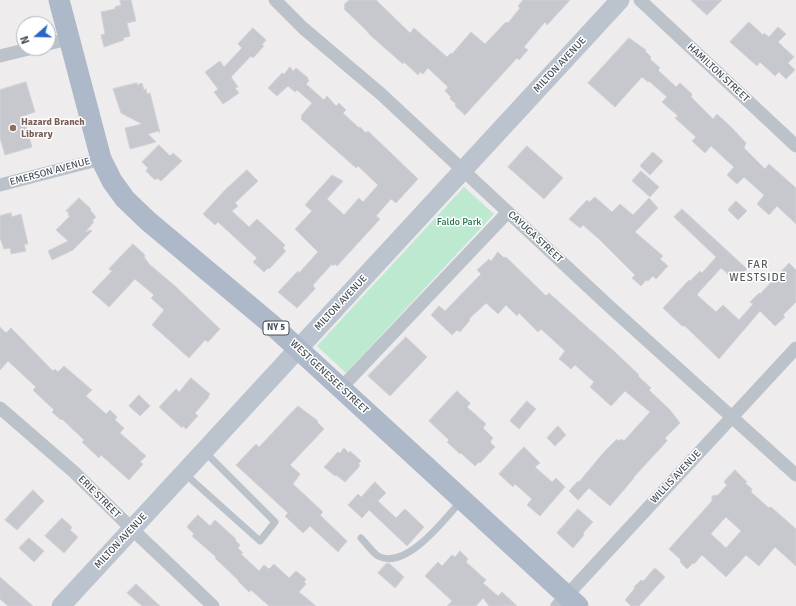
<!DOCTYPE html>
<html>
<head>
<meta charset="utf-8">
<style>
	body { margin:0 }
	#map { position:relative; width:796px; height:606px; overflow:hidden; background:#eeecec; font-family:Signika,sans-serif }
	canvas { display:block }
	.north { position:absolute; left:16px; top:16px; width:40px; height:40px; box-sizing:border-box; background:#fff; border:1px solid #b5b8bc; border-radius:50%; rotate:250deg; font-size:11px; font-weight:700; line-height:16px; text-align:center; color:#464e57 }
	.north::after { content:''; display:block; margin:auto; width:14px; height:18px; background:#2a66ca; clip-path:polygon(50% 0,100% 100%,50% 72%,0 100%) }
</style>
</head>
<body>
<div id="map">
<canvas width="796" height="606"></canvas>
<div class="north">N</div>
</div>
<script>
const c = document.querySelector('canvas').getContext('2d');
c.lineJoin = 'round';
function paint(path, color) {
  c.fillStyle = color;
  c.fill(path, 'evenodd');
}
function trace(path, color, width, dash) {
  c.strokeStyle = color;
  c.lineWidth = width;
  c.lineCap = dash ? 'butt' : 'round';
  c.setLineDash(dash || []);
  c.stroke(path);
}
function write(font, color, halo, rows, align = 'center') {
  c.font = font + ' Signika,sans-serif';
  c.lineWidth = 3;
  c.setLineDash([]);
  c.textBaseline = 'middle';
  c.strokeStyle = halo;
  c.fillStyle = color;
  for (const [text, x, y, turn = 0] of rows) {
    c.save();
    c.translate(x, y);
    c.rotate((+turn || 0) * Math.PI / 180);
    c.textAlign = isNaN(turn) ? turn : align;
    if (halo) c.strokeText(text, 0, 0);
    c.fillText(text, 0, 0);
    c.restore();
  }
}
const green = new Path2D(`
	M464,187L494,214L346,373L317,346Z`);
const building = new Path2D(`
	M120,0H131L136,21L127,23L130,36L123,38L124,40L104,47L101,35L105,34L101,12L115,9V7L121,5Z
	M349,0H376L410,33L414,28L447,57L451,53L452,54L471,32L485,44L506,22L508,23L520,8L518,6L523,0H570L547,25L545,22L524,47L528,50L519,60L517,58L465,115L455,106L456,104L450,99L451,97L445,91L448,87L428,68L423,74L420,72L418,75L404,62L403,64L370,35L366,30L344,9L345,7L344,5Z
	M691,0H722L707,15Z
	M749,22L763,35L764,33L769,37L778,27L786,34L778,42L794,57L788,63L795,70L786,79L779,72L775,76L760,62L757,66L730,42Z
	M253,28L266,40L262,45L264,46L253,58L251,56L231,77L238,87L235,88L239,93L223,104L214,92L218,89L205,72L220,61L224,67L242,48L238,44Z
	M629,38L646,50L645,51L651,57L650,59L660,68L658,70L676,87L680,83L692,94L691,97L713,119L717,114L731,127L746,143L744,148L765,169L769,164L796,188V224L777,206L769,215L757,204L764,195L744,177L737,184L727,175L734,167L711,146L705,153L692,141L696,137L675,118L678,116L662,102L667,97L649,81L648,82L642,77L615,107L588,83Z
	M290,67L293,71L296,68L307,77L309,81L306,84L324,100L327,96L336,106L339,103L346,110L343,113L359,128L360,127L366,133L368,131L418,179L396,203L391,199L376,216L380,219L337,266L335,264L333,266L332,264L313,285L315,289L297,308L278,292L298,271L299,273L318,252L295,229L312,211L305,205L332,175L343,181L327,199L344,215L359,198L363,202L378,185L358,166L356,168L301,119L302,117L301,116L312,103L297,90L295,92L288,86L277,96L268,88L282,73L284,74Z
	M26,82L35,112L23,116L32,147L5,155L0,138V90Z
	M137,83V85L142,83L144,90L146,89L147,94L150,93L160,133L158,131L148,134L156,142L130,149L125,128L142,124L121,113L113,89Z
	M159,145L170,156L173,153L182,161L161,181L157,178L155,180L146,171L148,168L142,162Z
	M527,146L563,178L544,199L508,167Z
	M653,152L663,161L650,175L640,166Z
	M247,170L258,181L235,203L238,206L232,211L249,227L257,219L285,245L283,248L286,251L269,269L268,268L264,272L253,262L257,258L218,222L215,225L203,214L225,190Z
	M641,171L659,187L650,197L632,181Z
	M595,197L612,212L620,204L633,215L649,198L658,208L635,232L663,256L660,259L668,266L656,279L653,276L648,281L646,280L641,286L632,278L635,275L599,239L583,225L580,228L569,219L587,200L589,202Z
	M79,198L91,209L90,210L96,217L92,221L94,222L85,232L91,230L92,231L73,250L52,260L48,251L68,241L56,230L70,216L68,215L69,213L66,211Z
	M736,201L747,211L738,220L728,210Z
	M682,209L747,269L736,281L721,268L700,291L697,295L716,312L723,305L739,320L753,304L750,302L759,293L760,294L789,263L796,270V302L783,315L785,317L775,326L760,311L719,359L685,326H682L663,308L689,280L690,281L700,271L702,273L716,257L674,217Z
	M11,213L12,217L21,214L28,244H24L26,251L11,254L10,248L4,249L0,238V216Z
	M133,244L145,255L144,257L149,264L175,286L220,329L208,342L205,340L189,358L152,325L164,310L151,298L154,295L135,279L109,307L92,292L112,271L109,269Z
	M498,252L504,258L506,257L546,296L549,293L616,353L639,375L638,376L651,388L649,390L670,410L680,423L665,438L667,441L633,478H634L610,506L589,488L578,500L569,491L578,481L579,482L604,452L617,439L619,441L621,439L624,441L650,412L625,391L611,406L590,387L594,382L575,365L571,369L559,359L565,351L541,329L538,332L519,313L517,316L506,305L498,314L486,303L469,319L470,320L460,332L457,330L452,335L431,315L439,306L445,311L481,274L477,270L489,259L491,261Z
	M0,327L6,333L11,328L53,371L55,369L58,372L64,366L92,390L86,396L106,414L110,410L117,417L115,420L124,428L120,433L146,456L140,462L143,464L129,480L101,455L99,458L82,442L84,440L62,419L61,420L52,412L54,410L33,390L36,387L8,361L0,370Z
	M406,337L427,357L390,396L368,376Z
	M191,378L210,394L208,396L209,397L195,413L198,416L186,429L183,426L182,428L159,407L176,389L179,392Z
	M457,391L470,403V404L467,407L486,424L483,428L493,438L490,442L495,447L480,463L479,462L475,466L461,453L460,454L447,442L449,440L429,421Z
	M139,395L150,406L140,416L129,406Z
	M527,401L536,409L519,429L510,421Z
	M298,406L318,421L317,422L324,429L290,465L300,474L293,484L323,512L320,515L347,541L338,552L310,526L303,533L285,516L288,513L236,465L256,444L259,447L260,446Z
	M558,426L566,435L555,446L547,438Z
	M524,447L540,463L535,467L552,482L556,478L565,487L540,516L527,505L532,499L515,484L513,487L499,474Z
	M344,448L349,453L350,451L361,461L358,464L360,465L358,468L345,482L336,475L335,476L324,467L338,452L340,453Z
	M735,470L747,482L745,483L752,489L751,492L769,508L771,507L796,529V566L775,547L759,566L746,555L726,577L702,555L694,564L693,563L687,569L680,562L681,560L669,549L712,501V496L718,495L727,485L724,482ZM726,517L741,531L726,548L711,534Z
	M375,482L386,493L378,501L396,518L405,509L424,527L407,546L369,510L362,518L348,505L358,494L361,497Z
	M33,490L44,501L17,530L5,520Z
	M578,509L593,522L583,533L584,535L573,548L557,533Z
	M198,515L210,526L215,520L236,539L235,540L240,545L238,548L243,553L241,554L259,571L264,565L269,569L274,564L289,578L296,571L306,579L304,582L306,584L299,592L316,606H269L251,590L249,592L238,581V580L215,558L216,557L192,536L194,534L187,527Z
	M62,518L72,527L70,530L78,537L64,553L45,536Z
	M29,538L44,551L34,562L19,548Z
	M460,551L468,559L466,562L486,580L483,583L498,596L502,592L517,606H489L483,598L476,606H447L452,601L425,576L438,562L442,566L452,555L455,557Z
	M387,563L390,564L404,577L395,588L378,573Z
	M655,568L665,577L639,606H631L625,600L635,588L634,587L641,580L643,581Z
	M0,577L33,606H8L0,599Z
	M136,584L160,606H142L127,593Z`);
const lane = new Path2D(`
	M184,473L260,541L275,522L205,452
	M361,538C366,543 372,552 378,556C406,571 445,519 461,501`);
const street = new Path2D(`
	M275,0L303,28L381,94L610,307L796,475
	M640,0L796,146
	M48,44L68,39
	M0,56L33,48
	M0,185L101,159
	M341,388L508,212
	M0,408L74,472L132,529L213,606
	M557,606L796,348`);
const secondary = new Path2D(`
	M61,606L620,0`);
const primary = new Path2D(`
	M59,0L101,159L112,181L125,199L148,221L271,324L578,606`);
const markers = [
	[13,128,4,"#8d6e63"]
];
const shields = [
	[276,328,26]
];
const shieldNames = [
	["NY 5",276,328]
];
const streetNames = [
	["MILTON AVENUE",560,65,-47],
	["HAMILTON STREET",718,73,43],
	["EMERSON AVENUE",50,172,-15],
	["CAYUGA STREET",535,237,43],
	["MILTON AVENUE",341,303,-47],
	["WEST GENESEE STREET",329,377,43],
	["WILLIS AVENUE",676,477,-47],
	["ERIE STREET",99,497,45],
	["MILTON AVENUE",121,541,-47]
];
const educationNames = [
	["Hazard Branch",21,122],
	["Library",21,134]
];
const parkNames = [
	["Faldo Park",459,222]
];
const neighbourhoodNames = [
	["FAR",758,265],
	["WESTSIDE",758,278]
];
paint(green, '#bde9d1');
paint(building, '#c7c8ce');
trace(building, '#d0d2d7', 1);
trace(lane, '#bbc2ca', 7);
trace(street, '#bbc2ca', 13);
trace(secondary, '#bbc3ce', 19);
trace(primary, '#adb9c8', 21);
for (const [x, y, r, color] of markers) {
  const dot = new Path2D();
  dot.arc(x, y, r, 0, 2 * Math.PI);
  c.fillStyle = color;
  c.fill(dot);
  trace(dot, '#fff', 1.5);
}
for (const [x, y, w] of shields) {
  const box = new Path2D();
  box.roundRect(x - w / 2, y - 7, w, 14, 3);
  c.fillStyle = '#fff';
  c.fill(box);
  trace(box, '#464e57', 1);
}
write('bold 9px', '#464e57', null, shieldNames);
write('10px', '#464e57', '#fff', streetNames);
write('bold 10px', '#785e54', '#fff', educationNames, 'left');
write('10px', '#1f704d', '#fff', parkNames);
c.letterSpacing = '1px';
write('11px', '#595c60', '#fff', neighbourhoodNames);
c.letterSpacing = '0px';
</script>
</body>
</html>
